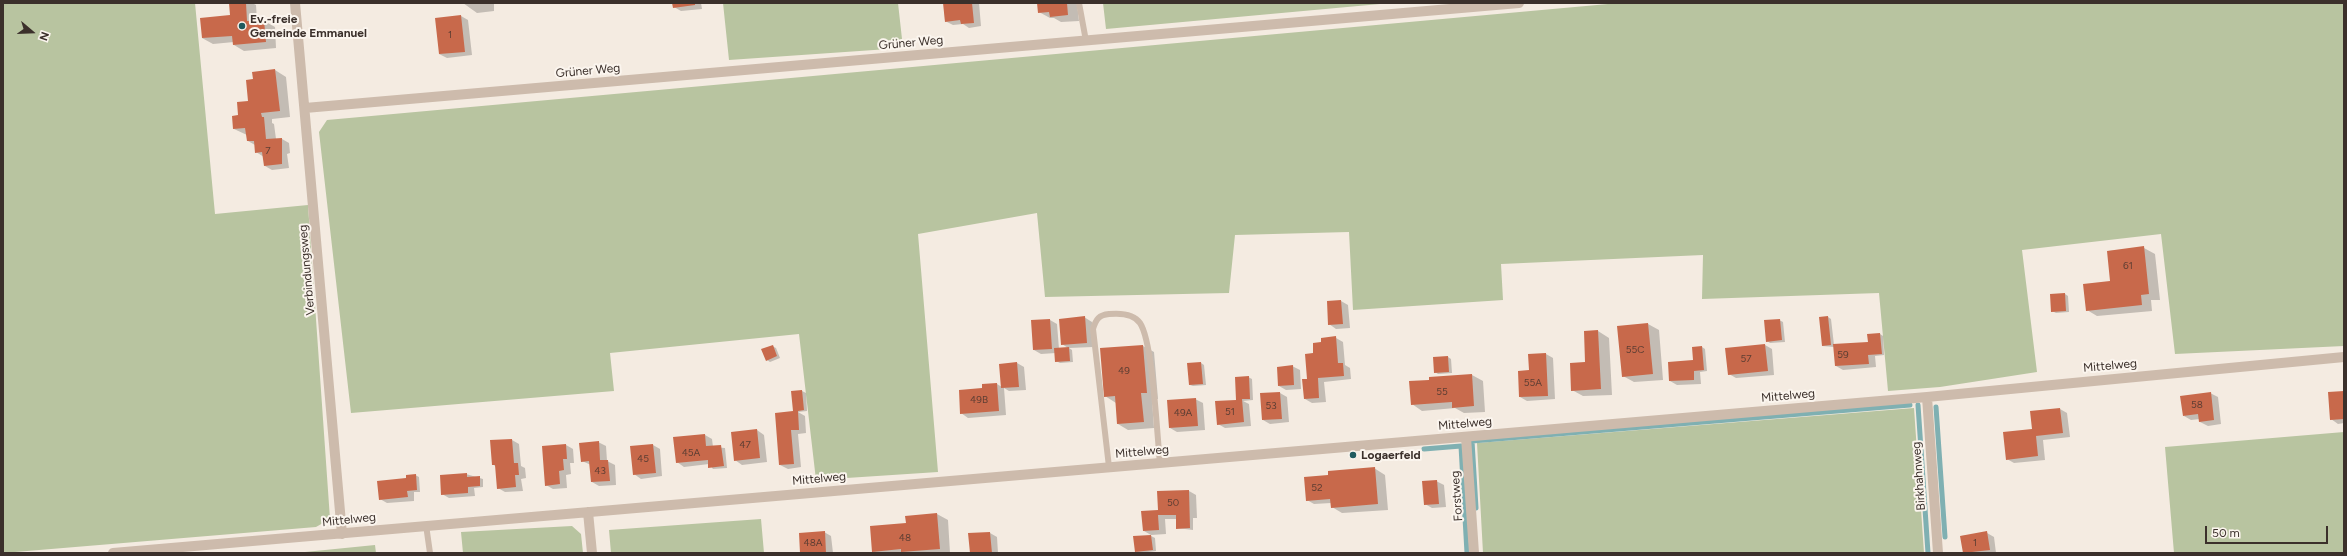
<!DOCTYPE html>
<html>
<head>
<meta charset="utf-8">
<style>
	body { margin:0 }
	#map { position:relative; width:2347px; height:556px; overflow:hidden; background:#f4ebe1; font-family:Figtree,sans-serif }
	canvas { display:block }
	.frame { position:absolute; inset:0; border:4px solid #3b302b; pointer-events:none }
	.north { position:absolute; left:12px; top:12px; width:40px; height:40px; -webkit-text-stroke:3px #fbf5ee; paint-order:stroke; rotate:109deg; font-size:11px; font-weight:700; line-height:16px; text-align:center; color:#3b302b }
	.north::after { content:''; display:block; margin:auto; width:14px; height:18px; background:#3b302b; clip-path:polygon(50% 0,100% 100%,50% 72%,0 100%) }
	.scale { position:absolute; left:2205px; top:526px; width:123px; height:18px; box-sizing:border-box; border:2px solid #3b302b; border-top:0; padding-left:5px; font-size:12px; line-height:14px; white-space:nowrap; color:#3b302b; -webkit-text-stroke:3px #fbf5ee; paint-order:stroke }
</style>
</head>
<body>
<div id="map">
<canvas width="2347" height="556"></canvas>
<div class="frame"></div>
<div class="north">N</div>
<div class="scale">50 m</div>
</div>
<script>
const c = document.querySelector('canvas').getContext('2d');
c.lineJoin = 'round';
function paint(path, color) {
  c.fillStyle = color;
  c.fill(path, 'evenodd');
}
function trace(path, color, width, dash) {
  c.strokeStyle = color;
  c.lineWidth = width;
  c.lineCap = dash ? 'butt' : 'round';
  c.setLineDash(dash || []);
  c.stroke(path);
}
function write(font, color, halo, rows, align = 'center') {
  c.font = font + ' Figtree,sans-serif';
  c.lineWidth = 4;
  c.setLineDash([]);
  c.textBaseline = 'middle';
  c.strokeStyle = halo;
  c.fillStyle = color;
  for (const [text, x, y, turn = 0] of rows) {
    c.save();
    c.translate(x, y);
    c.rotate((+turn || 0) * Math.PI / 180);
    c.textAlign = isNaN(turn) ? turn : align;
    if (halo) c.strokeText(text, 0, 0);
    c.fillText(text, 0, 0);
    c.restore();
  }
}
const green = new Path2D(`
	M3,3H195L215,214L308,205L330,519L316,527L3,553Z
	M723,3H898L903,48L729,60Z
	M1103,3H1391L1106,29Z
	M1619,3H2344V346L2175,354L2161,234L2022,250L2037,372L1940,387L1888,391L1879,293L1702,299L1703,255L1501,264L1503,300L1353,310L1349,232L1235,235L1229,293L1045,297L1037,213L918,234L938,472L816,480L799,334L610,353L614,391L351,413L319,132L327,120Z
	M1914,408L1924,553H1483L1477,443Z
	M2344,432V553H2174L2165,447Z
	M761,519L764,553H611L609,530Z
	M572,526L581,534L583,553H463L461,532Z
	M375,545L376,553H295Z`);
const shadow = new Path2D(`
	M230,3H252L256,5L257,21H264L275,27L276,48L244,51L234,45V42L213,44L202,38L231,16Z
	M463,3H494V11L477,13Z
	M673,3H701L702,9L681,11L674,7Z
	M944,3H979L981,26L969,28L963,24L953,25L945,21Z
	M1038,3H1077L1079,21L1061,22L1054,18H1050L1039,12Z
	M461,16L468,20L472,55L447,58L439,54Z
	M275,70L286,77L290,117L272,119V123L274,124L276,139H282L289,143L290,153L287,154L289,168L272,170L265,166L264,157L256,152L255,145L248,141L247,135L234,129L249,102L254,80Z
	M2144,248L2155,254L2160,300H2151L2152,311L2097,316L2087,310L2112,282L2108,251Z
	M2065,294L2068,296L2069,312L2056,313L2052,311Z
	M1341,301L1348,305L1350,328L1336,329L1329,324L1328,302Z
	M1084,317L1092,322L1093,347L1069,348L1072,350L1073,362L1060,363L1056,361V353L1041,354L1034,350L1050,320L1057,324L1059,349L1068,348L1062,344Z
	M1828,317L1831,319L1834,345L1869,344L1880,334L1883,336L1884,355L1875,356L1876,367L1843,370L1836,366L1834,347L1822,346Z
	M1779,320L1783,322L1785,342L1770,343L1767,341Z
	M1648,324L1659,330L1663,380L1634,382L1623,376Z
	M1598,331L1609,338L1612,395L1583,396L1572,390L1586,362Z
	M1336,338L1343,342L1345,365L1350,368L1351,379L1324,382L1326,402L1312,403L1305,399L1314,354L1322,343Z
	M1765,345L1772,349L1774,375L1736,378L1729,374Z
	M772,346L776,348L780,358L770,362L767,360Z
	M1143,346L1154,352L1158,399H1152L1154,428L1128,430L1118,424L1116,403L1105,396Z
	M1702,347L1705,349L1707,371L1700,372L1701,384L1677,385L1670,381L1694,361Z
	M1546,354L1553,358L1555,399L1527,401L1520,397L1530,371Z
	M1448,357L1451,359L1452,373L1438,374L1435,372Z
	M1017,363L1024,367L1026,390L1009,391L1004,388L1006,415L968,418L961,413L983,389L997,384L1002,387Z
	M1201,363L1204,365L1206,385L1193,386L1190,385Z
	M1292,366L1300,370L1301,389L1286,390L1279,386Z
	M1472,375L1483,381L1485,412L1464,413L1455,408L1422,411L1412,404L1430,381Z
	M1248,377L1252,379L1253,400L1243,401L1249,404L1251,426L1225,428L1218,424L1240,400Z
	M802,391L806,393L807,411L798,412L805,416L806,433L798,434L801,467L788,469L780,465L794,412L792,392Z
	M2344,392V423L2338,424L2331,419Z
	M1280,393L1287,397L1289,422L1270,424L1263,420Z
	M2210,393L2218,397L2221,424L2208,426L2200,422V419L2191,420L2184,416Z
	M1195,399L1203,403L1205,430L1177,432L1170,428Z
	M2060,409L2067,413L2070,437L2043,440L2045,460L2014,463L2007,459L2033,430Z
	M757,430L764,435L767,462L742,465L735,460Z
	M705,435L712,439L713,447L725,448L727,468L713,469L709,464L684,467L677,462Z
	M512,440L519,444L521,466L525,468L526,478L521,479L523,491L505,492L498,488L496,467L493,464Z
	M598,442L606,446L607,461L615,465L616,485L599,486L592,482L591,465L582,461Z
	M566,445L573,449L574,463H570L571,474L566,475L567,488L553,489L546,485Z
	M653,445L660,449L662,476L641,479L634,474Z
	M1374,468L1385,475L1388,510L1342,513L1332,507L1331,503L1314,504L1307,500L1329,476Z
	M466,474L483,479V487L474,488L475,496L449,498L442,494Z
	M415,475L419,477L420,492H414V501L387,503L380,499L406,479Z
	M1436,481L1444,485L1446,507L1432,508L1425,504Z
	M1189,491L1196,495L1197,518H1193V530L1177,528V519H1165L1166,534L1151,535L1144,531L1159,510Z
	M937,514L948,520L950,553H876L873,551L907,524Z
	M824,532L831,536L833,553H801Z
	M990,533L997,537L998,553H971L969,534Z
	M1987,533L1994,537L1996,553H1964L1961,536Z
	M1151,536L1155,538L1156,551L1139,553L1136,551L1135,537Z`);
const stream = new Path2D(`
	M1918,405L1928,553
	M1936,407L1945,537
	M1424,449L1461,446L1467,553
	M1476,508L1472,441L1910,405`);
const building = new Path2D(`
	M229,3H246L247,21L264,20L266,42L233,45L232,36L202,38L200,18L230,15Z
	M672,3H695V5L673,8Z
	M943,3H972L974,23L961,24L960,20L945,22Z
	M1037,3H1067L1068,15L1050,17L1049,12L1038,13Z
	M461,15L465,52L439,54L435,18Z
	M275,69L280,111L261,113L262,117H264L266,139L282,138V164L264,166L262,152L255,153L254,141H247L245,128L233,129L232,116L238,115L237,102L248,101L246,80L253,79L252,72Z
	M2144,246L2149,294L2141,295L2142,305L2086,311L2083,284L2110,281L2107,251Z
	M2065,293L2066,311L2051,312L2050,294Z
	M1341,300L1343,324L1328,325L1327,301Z
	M1085,316L1087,343L1061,345L1059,319Z
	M1828,316L1831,345L1822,346L1819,317Z
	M1050,319L1052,349L1033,350L1031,320Z
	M1780,319L1782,340L1766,342L1764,320Z
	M1648,323L1653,374L1622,377L1617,326Z
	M1598,330L1601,389L1571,391L1570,363L1585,362L1584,331Z
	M1880,333L1882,354L1868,355L1869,364L1835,366L1833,344L1868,342L1867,334Z
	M1336,336L1338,363H1343L1344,376L1318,378L1319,398L1304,399L1302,379H1307L1305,354L1313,353V343L1321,342V338Z
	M1765,344L1768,371L1728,375L1725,348Z
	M773,345L777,356L766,361L761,349Z
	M1143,345L1147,393H1141L1144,422L1117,424L1115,396L1104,397L1100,348Z
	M1702,346L1704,370L1694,371V380L1669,381L1668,362L1693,360L1692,347Z
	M1069,347L1070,361L1055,362L1054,348Z
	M1546,353L1548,396L1519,397L1518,371L1529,370L1528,354Z
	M1448,356L1449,372L1434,373L1433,357Z
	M1017,362L1019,387L1001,388L999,364Z
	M1201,362L1203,384L1189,385L1187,363Z
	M1293,365L1294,385L1278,386L1277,367Z
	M1472,374L1474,406L1452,408V402L1411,405L1409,381L1429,380V377Z
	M1249,376L1250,399H1242L1244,422L1217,425L1215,401L1236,400L1235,377Z
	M997,383L999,411L960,414L959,390L982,388V384Z
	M802,390L804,410L798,411L799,430H791L794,464L779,465L775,413L793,411L791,391Z
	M2344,391V419L2330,420L2328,392Z
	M1280,392L1282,419L1262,420L1260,393Z
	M2211,392L2214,420L2199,422L2198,414L2183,416L2180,396Z
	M1196,398L1198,426L1169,428L1167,400Z
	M2060,408L2063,433L2036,436L2038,456L2006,460L2003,432L2032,429L2030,411Z
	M757,429L760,458L734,461L731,432Z
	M705,434L706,446L721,445L724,466L708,468V460L676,463L673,437Z
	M512,439L514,463H518L519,475H515L516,487L497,489L495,465H492L490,440Z
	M599,441L600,460H608L610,481L591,482L589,461L581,462L579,443Z
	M566,444L567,459H563L564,470L559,471L560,484L545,486L542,446Z
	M653,444L656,473L633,475L630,446Z
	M1375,467L1378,504L1331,508L1330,499L1306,501L1304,477L1328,475V471Z
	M467,473V477L480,476V486L468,487V493L441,495L440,475Z
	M416,474L417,490L407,491L408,497L379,500L377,481L406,478V475Z
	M1437,480L1439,504L1424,505L1422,481Z
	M1189,490L1190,528L1176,529V515H1158L1159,530L1143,531L1141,511L1158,510L1157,491Z
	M937,513L940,549L901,552V549L872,552L870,526L906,523L905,516Z
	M825,531L826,553H800L799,533Z
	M1987,531L1990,550L1963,553L1960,536Z
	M990,532L992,553H970L968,533Z
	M1151,535L1153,550L1135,552L1133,536Z`);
const service = new Path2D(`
	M1079,3L1086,41
	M1109,467L1093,329C1096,319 1099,315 1109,314C1120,313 1134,314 1140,323C1153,342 1157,436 1160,463
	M426,525L430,553`);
const minor = new Path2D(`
	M295,3L342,534
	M305,108L1519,3
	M1927,397L1938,553
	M1466,437L1474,553
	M588,512L592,553
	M113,553L1927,397L2344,357`);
const markers = [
	[242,26,4,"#1f5a5e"],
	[1353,455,4,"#1f5a5e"]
];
const numberNames = [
	["1",450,35],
	["7",268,151],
	["61",2128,266],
	["55C",1635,350],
	["59",1843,355],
	["57",1746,359],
	["49",1124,371],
	["55A",1533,383],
	["55",1442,392],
	["49B",979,400],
	["58",2197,405],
	["53",1271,406],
	["51",1230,412],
	["49A",1183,413],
	["47",745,445],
	["45A",691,453],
	["45",643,459],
	["43",600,471],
	["52",1317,488],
	["50",1173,503],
	["48",905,538],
	["48A",813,543],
	["1",1975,543]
];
const poiNames = [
	["Ev.-freie",250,19],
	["Gemeinde Emmanuel",250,33],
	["Logaerfeld",1361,455]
];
const streetNames = [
	["Grüner Weg",911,43,-5],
	["Grüner Weg",588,71,-5],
	["Verbindungsweg",307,270,-95],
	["Mittelweg",2110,366,-5],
	["Mittelweg",1788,396,-5],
	["Mittelweg",1465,424,-5],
	["Mittelweg",1142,452,-5],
	["Birkhahnweg",1919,476,-94],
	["Mittelweg",819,479,-5],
	["Forstweg",1457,496,-94],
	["Mittelweg",349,520,-6]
];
paint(green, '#b8c4a0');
paint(shadow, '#0003');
trace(stream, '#7fb0b2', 5);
paint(building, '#c8694b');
trace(service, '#cdbbac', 6);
trace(minor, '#cdbbac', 10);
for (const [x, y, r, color] of markers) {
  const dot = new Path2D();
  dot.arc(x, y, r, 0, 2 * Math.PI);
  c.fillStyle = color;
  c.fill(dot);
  trace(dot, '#fbf5ee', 1.5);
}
write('10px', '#5e3e33', null, numberNames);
write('bold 12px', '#3b302b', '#fbf5ee', poiNames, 'left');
write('12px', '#3b302b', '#fbf5ee', streetNames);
</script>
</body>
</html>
